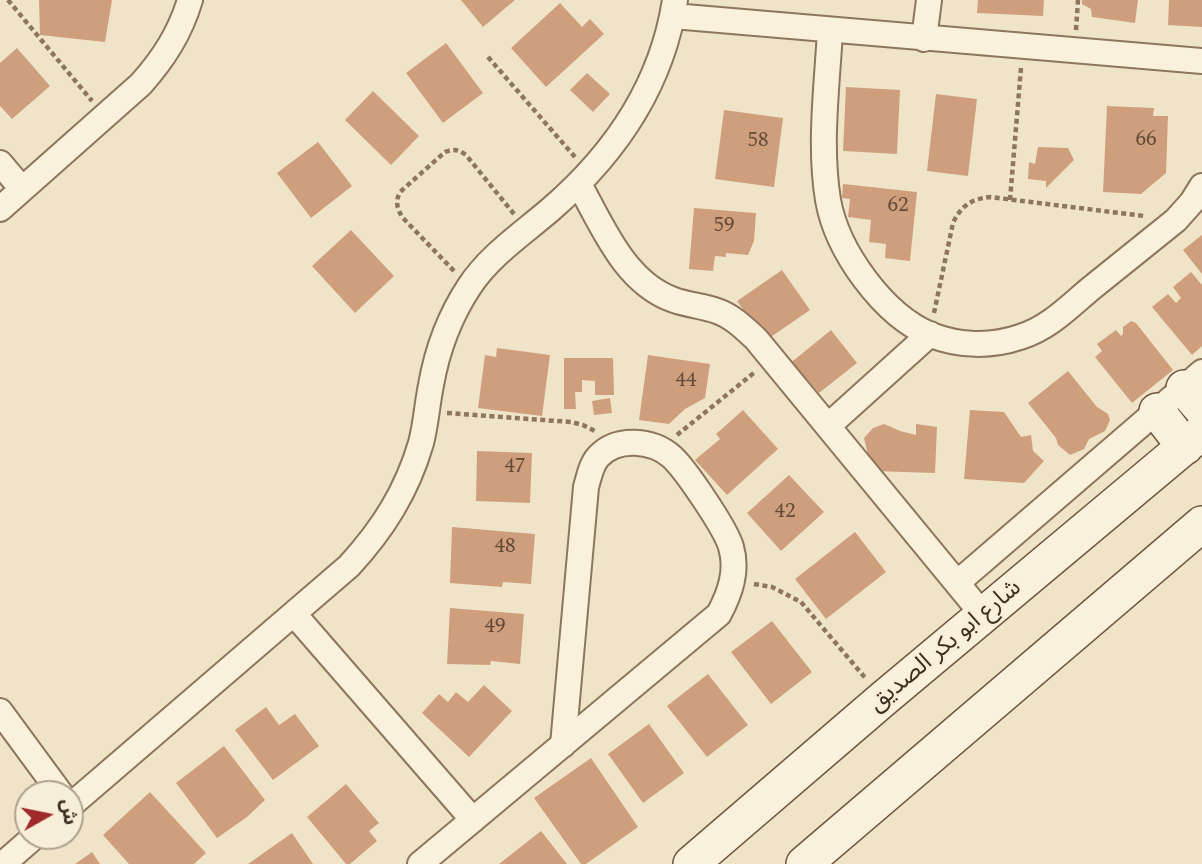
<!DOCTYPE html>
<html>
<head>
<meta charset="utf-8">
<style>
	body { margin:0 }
	#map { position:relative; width:1202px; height:864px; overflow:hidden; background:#f0e4c8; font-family:Spectral,"Noto Sans Arabic",serif }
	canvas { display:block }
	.north { position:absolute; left:14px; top:780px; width:70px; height:70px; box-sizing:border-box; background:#f7eed8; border:2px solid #ada18e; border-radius:50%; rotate:81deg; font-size:19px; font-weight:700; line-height:28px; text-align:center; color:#3d2e20 }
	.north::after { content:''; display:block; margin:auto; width:24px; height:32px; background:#9e2a2b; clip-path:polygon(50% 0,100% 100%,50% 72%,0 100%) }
</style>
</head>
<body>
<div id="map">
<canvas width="1202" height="864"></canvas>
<div class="north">ش</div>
</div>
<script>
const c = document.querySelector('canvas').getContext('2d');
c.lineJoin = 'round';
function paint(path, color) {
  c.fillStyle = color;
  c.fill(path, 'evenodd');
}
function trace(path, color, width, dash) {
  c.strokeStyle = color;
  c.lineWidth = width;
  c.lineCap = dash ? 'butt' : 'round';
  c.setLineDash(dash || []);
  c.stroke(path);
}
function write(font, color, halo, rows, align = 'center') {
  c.font = font + ' Spectral,"Noto Sans Arabic",serif';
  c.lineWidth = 5;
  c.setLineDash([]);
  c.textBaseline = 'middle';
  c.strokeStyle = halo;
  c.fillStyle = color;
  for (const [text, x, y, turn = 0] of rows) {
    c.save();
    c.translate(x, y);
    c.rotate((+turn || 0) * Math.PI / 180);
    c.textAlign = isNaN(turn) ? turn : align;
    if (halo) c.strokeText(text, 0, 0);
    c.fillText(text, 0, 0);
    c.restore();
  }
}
const building = new Path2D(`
	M39,0H112L105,42L40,35Z
	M461,0H515L483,27Z
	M978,0H1044L1043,16L977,13Z
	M1082,0H1138L1135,23L1092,17L1091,9L1082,4Z
	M1169,0H1202V27L1168,25Z
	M560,3L582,27L590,19L604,34L546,87L511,48Z
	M446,43L483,93L443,123L406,73Z
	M17,48L50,86L12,119L0,106V63Z
	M587,73L610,94L593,112L570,90Z
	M846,87L900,90L897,154L843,151Z
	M373,91L419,136L391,165L345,120Z
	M936,94L977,99L968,176L927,171Z
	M1107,106L1154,108L1153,116H1168L1166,173L1141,194L1103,192Z
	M724,110L783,118L774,187L715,179Z
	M318,142L352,186L311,218L277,173Z
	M1038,147L1068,148L1074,160L1046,188V181L1028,179L1029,162L1035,164Z
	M843,184L917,192L910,261L885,258L886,244L869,242L871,220L848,217L850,199L842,198Z
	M694,208L756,213L754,241L748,255L726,253V257L715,256L713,271L689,269Z
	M351,230L394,276L355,313L312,266Z
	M1202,235V274L1183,250Z
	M782,270L810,310L765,341L737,301Z
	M1191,272L1202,285V346L1192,355L1152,307L1168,294L1176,303L1181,298L1173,287Z
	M1131,321L1136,323L1173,370L1132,403L1095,357L1102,351L1097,344L1116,330L1121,336L1123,334V327Z
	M831,330L857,363L819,393L807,379L802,383L788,365Z
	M497,348L550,355L542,416L478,408L485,355L496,357Z
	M648,355L710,364L705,398L685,409L669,424L639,420Z
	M564,358H613L614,395H595V381L582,380V392H575L576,409H564Z
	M1068,371L1097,407L1108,414L1110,420L1105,431L1089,439L1084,449L1070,455L1058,445L1056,438L1028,403Z
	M610,398L612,413L594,415L592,401Z
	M743,410L778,449L727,495L695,460L720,439L716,434Z
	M970,410L1004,412L1021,437L1031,435L1033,451L1044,461L1024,483L964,479Z
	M884,424L900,431L916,435V424L937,427L935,473L872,471L864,438L873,428Z
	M477,451L532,453L530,503L476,501Z
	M789,475L824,512L781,551L747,513Z
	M452,527L535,534L531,584L503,582L502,587L450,583Z
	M855,532L886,572L826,619L795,579Z
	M450,608L524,614L520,664L491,661L490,665L447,664Z
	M772,621L812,672L771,704L731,652Z
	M708,674L748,725L707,757L667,706Z
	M484,685L512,711L469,757L422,713L439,694L448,702L456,692L468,702Z
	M266,707L279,725L295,714L319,746L273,780L235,730Z
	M649,724L684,773L643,803L608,754Z
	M224,746L265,800L247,817L217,838L176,783Z
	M591,758L638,827L586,864H581L534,798Z
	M346,784L379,823L369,831L377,841L350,864H346L307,817Z
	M150,792L206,853L194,864H129L103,835Z
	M541,831L567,864H499Z
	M292,833L313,864H248Z
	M92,852L100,864H75Z`);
const path = new Path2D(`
	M8,0L92,101
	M1076,30L1078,0
	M488,57L575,157
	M1010,200L1021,68
	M454,271L402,217C397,207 395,202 400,192L445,152C453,149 458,149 466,155L514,214
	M934,313L953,223C961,206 971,199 990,197L1144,216
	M447,413L571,422L583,425L597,432
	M677,435L755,372
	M754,584L772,587L801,602L867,680`);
const minor = new Path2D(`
	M673,16L1202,61
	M830,31C827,86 819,145 828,200C837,251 883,315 931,335C959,346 991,347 1020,337C1047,329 1068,308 1089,290C1118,267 1147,243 1176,220L1192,202L1202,186
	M924,39L929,0
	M0,163L22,189
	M579,184C603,227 625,283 674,300C688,305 703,306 717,311C732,316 744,328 756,339L984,616
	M0,209L141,84C164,58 180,33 190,0
	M828,426L930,334
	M957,583L1202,372
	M294,614L473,820
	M0,711L61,794
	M70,806L349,566C383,529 407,491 421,443C426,424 427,405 431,385C437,351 450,316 469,287C489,256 522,234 550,210C614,155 662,85 675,0
	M3,864L35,836
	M420,864L719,614C730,593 738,571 731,547C726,529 686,470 672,457C653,440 617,436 598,457C591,465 589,477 586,487L563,745`);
const secondary = new Path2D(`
	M1184,388L1202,409
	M1157,411L1185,447
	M691,864L883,699L1202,432
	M804,864L1202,524`);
const numberNames = [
	["66",1146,141],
	["58",758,142],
	["62",898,207],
	["59",724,227],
	["44",686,382],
	["47",515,468],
	["42",785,513],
	["48",505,548],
	["49",495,628]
];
const streetNames = [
	["شارع ابو بكر الصديق",946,647,-40]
];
paint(building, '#cf9f7d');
trace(minor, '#8d765c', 28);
trace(secondary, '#6f573f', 38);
trace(path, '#8d765c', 4.5, [5, 3.5]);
trace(minor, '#faf1dc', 24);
trace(secondary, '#faf1dc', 35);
write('21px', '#624a37', null, numberNames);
write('24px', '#3d2e20', '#f7eed8', streetNames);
</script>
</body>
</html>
